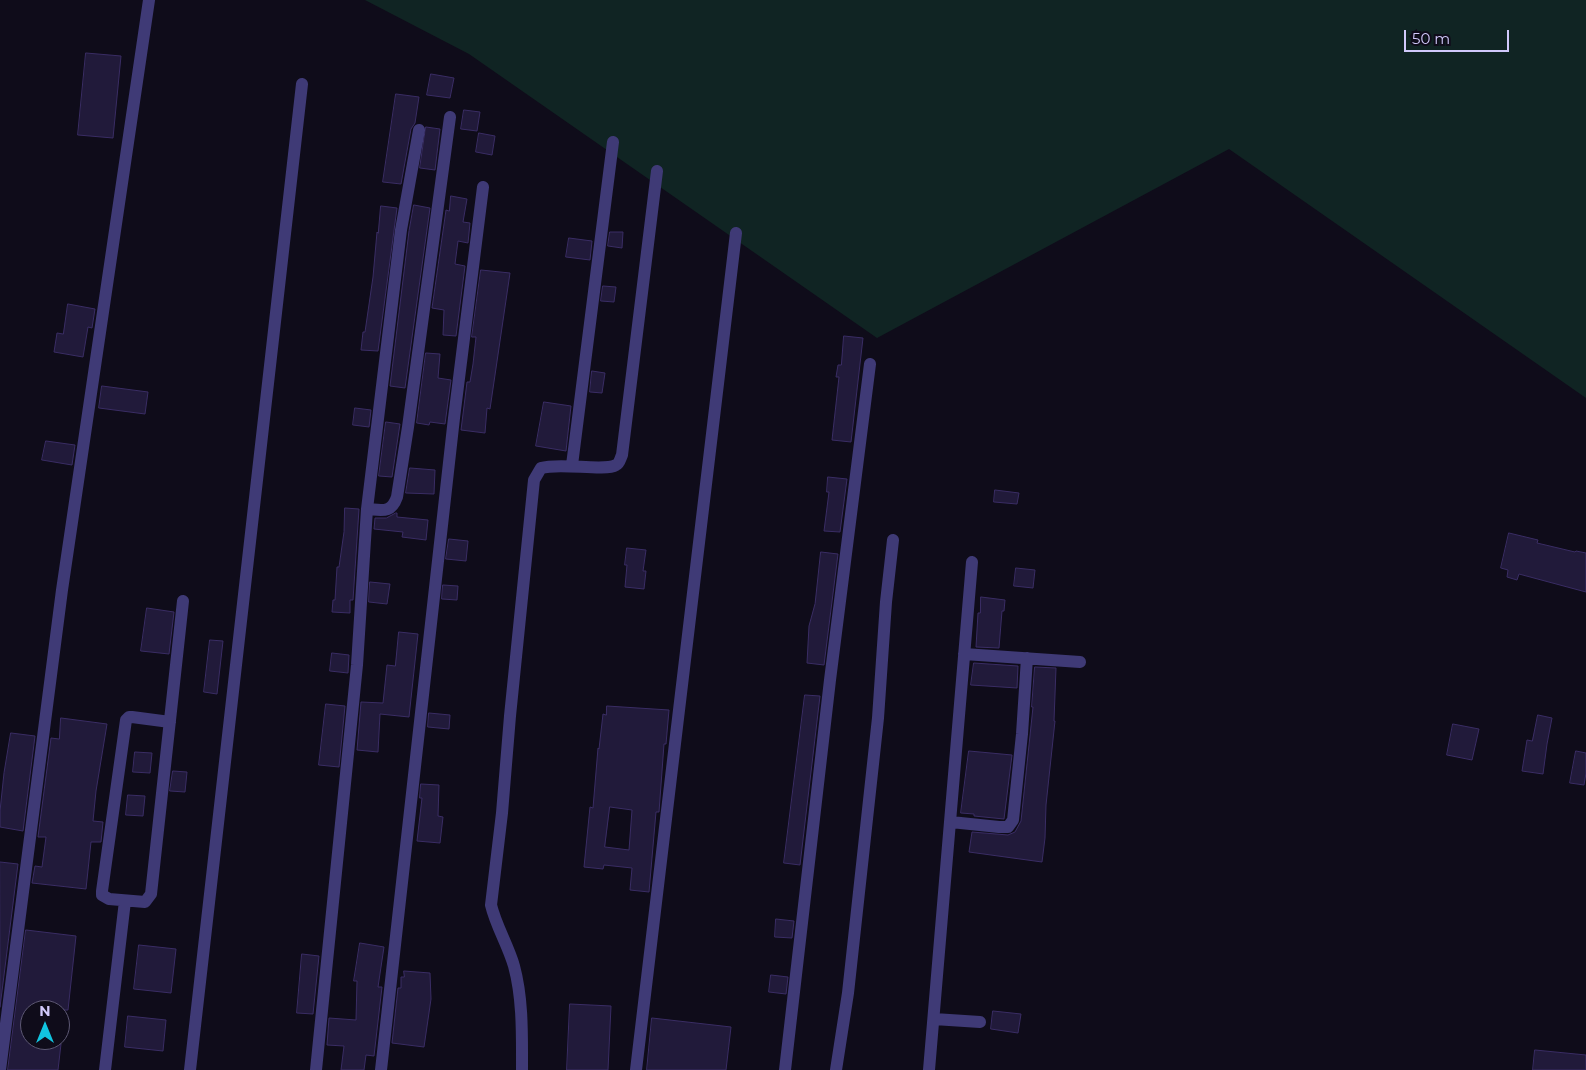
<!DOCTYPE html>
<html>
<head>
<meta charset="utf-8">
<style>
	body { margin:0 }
	#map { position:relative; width:1586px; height:1070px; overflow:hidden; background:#0f0c1a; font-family:Montserrat,sans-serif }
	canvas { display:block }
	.north { position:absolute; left:20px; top:1000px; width:50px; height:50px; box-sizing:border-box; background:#0f0c1a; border:1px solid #5d5874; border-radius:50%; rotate:0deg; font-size:14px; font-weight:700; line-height:20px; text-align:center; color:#d1c9fb }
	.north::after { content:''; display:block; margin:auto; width:18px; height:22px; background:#11c4df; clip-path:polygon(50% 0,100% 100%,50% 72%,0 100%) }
	.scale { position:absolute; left:1404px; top:30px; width:105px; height:22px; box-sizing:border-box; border:2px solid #d1c9fb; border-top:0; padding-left:6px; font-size:15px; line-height:18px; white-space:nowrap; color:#d1c9fb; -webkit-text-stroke:4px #0f0c1a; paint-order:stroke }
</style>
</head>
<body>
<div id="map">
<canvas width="1586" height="1070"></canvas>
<div class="north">N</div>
<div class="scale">50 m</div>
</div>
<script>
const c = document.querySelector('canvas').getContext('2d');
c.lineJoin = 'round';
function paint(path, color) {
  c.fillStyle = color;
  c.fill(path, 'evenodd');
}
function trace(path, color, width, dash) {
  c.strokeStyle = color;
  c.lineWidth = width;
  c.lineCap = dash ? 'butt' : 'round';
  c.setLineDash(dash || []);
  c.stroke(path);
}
const green = new Path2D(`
	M365,0H1586V398L1229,149L877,338L469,54Z`);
const building = new Path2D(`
	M86,53L121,56L113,138L78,135Z
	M431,74L454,78L450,98L427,95Z
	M396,94L419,97L415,123L411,129L401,184L383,182Z
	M464,110L480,112L477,131L461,129Z
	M426,127L440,129L435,170L420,168Z
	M479,133L495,136L492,155L476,152Z
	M451,196L467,199L463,222L470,223L468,243L458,241L455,264L465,266L456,336L443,335L444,310L432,308L446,210L449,211Z
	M414,205L430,208L405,388L390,386L409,231Z
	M381,206L397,208L378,351L361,350L363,332H365L373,277L377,232L378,233Z
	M610,232H623L622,248L608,246Z
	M569,238L592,241L590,260L566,257Z
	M481,270L510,273L490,409L487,408L485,433L461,430L467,382H470L473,364L476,337H472Z
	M603,286L616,287L614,302L601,301Z
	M68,304L95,309L92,328L88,327L83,357L54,352L57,333L63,334Z
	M844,336L863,338L851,442L832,440L839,377H836L838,365H841Z
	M426,353L440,354L438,378L451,380L445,424L430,422L429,425L417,423Z
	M592,371L605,373L602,393L590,392Z
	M102,386L148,392L145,414L99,408Z
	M544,402L571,406L566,451L536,446Z
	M355,408L371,410L369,427L353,425Z
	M386,422L400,424L392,477L379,476Z
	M46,441L75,445L72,465L42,460Z
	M410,468L435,470L434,494L406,493Z
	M828,477L847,479L840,532L824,531L829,492H827Z
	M995,490L1019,493L1017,504L994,502Z
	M345,508L359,509L353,600H350V613L332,612L333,600H335L337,567H339L344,532Z
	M396,513H397V517L428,520L426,540L402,537L403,532L374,529L375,518H386Z
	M1509,533L1538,540L1537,543L1575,552L1576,551L1586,553V592L1519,574L1517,580L1507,577L1508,570L1501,568Z
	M449,539L468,541L466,561L446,559Z
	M627,548L646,550L643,571H646L644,589L625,587L627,565H625Z
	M821,552L838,554L824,665L807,663L809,626L815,604Z
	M1016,568L1035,570L1033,588L1014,586Z
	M370,582L390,584L387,604L369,602Z
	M443,585L458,586L457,600L442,599Z
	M981,597L1005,600L1004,611H1002L999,648L976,647L978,613H980Z
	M147,608L174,612L169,654L141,651Z
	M399,632L418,634L409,717L380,714L378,752L357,750L361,702L383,703L387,665L395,666Z
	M210,640L223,641L217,694L204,692Z
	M332,653L349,655L348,673L330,671Z
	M974,663L1018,666L1017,688L971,685Z
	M1035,667L1056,668L1054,721H1055L1046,805L1045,838L1042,862L969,852L972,832L1008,835L1015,832L1021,821L1033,707H1032Z
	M805,695L820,696L800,865L784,863Z
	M326,704L345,706L339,767L319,765Z
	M607,706L669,710L666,744H664L659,812H656L649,892L630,890L632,868L604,865L603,869L584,867L590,807L593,808L598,748L599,749L603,714L606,715ZM610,807L632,810L629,850L605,847Z
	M429,713L450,715L449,729L428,727Z
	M1538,715L1552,718L1547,744L1543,774L1522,771L1527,740L1532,741Z
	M61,718L107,724L96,791L93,821L103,822L101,842H91L86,889L32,883L35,866L42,867L46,837H38L51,738L59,739Z
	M1453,724L1479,729L1472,760L1447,755Z
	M11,733L35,736L23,831L0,827V811L4,773Z
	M969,751L1012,755L1004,819L974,816V814L961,813Z
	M1576,751L1586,753V773L1584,785L1570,783Z
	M135,752L152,753L150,773L133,772Z
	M173,771L187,772L185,792L170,791Z
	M421,784L439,785L438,816L443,817L440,843L417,841L422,798H420Z
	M128,795L145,796L143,816L126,815Z
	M0,862L18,864L0,1007Z
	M776,919L794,921L792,938L775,937Z
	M26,930L76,936L68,1010H30V1040L61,1044L58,1070H8Z
	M360,943L384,947L378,987H382L374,1056L366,1055L364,1070H341L344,1046L327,1045L329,1018L356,1020L357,981H354Z
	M139,945L176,949L171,993L134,989Z
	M302,954L319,956L313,1014L297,1013Z
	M404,971L430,973L431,999L424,1047L392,1043L398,988H401V977H404Z
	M771,975L788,977L786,994L769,992Z
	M570,1004L611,1006L608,1070H567Z
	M993,1011L1021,1014L1018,1033L991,1029Z
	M128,1016L166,1020L163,1051L125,1047Z
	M652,1018L731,1027L726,1070H647Z
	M1535,1050L1586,1055V1070H1533Z`);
const minor = new Path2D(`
	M572,465L613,142
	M367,509C382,510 391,514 397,497L408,427L450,117
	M964,654L1080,662
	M170,722L132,717H129L126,720L102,891V895L109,899L145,902L151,894L183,601
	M951,822L999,827H1008L1013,820L1022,734L1027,658
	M934,1019L980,1022
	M0,1070L62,590L149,0
	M105,1070L125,901
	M190,1070L302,84
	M316,1070L357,665L367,509L401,230L419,130
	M381,1070L454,418L483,187
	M522,1070C522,1036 523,999 514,966C508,945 496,926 491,905L502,813L510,716L534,480L541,468C561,462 604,472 616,465C620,463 620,459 622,455L657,171
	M636,1070L736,233
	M785,1070L830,680L870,364
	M836,1070L848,993L878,718L886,602L893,540
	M929,1070L972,562`);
paint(green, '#102423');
paint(building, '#211a3a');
trace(building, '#3a2d64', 1);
trace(minor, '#3f3a76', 12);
</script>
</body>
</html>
